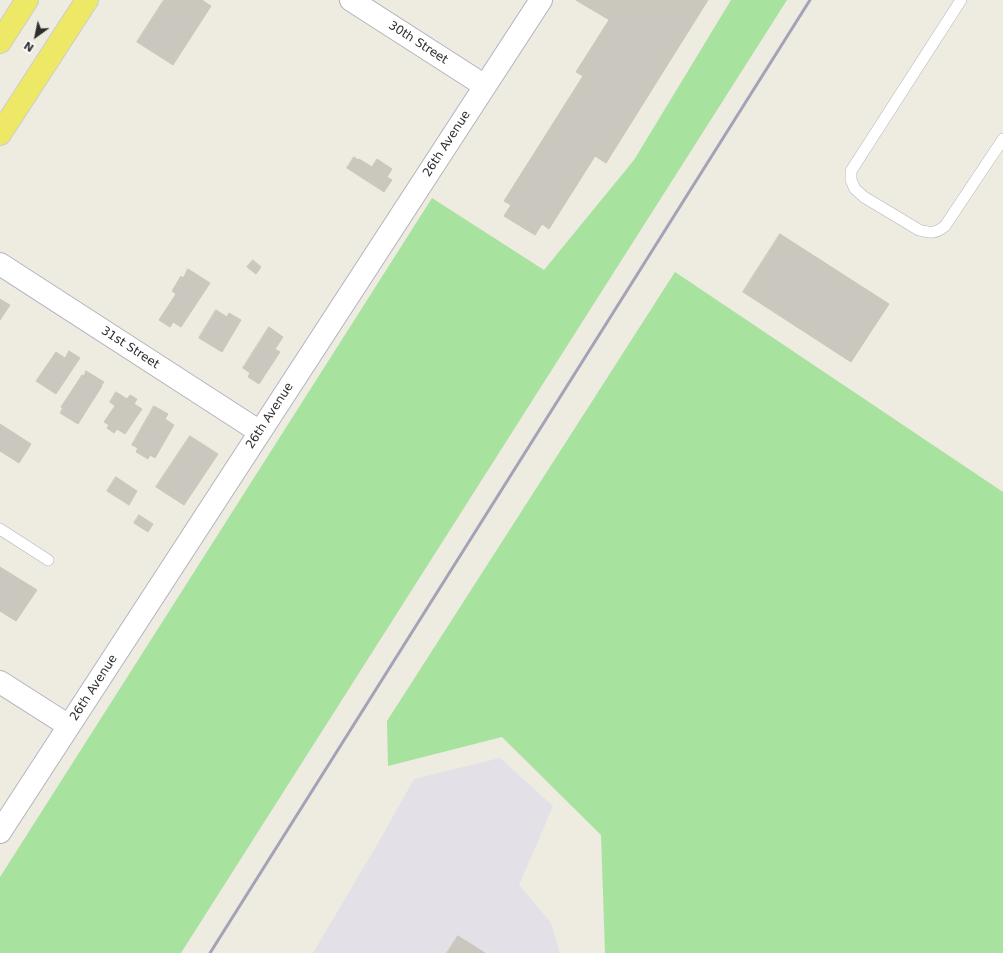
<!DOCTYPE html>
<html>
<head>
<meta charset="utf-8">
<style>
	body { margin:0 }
	#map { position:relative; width:1003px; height:953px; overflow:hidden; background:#eeebe0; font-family:"DejaVu Sans",sans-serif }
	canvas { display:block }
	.north { position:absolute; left:16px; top:16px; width:40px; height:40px; -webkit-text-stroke:3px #fff; paint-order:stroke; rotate:213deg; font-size:11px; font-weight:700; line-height:16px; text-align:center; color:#2d2d2d }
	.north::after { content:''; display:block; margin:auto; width:14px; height:18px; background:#2d2d2d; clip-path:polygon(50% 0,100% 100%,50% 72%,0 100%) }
</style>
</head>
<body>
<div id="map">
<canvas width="1003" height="953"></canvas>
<div class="north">N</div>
</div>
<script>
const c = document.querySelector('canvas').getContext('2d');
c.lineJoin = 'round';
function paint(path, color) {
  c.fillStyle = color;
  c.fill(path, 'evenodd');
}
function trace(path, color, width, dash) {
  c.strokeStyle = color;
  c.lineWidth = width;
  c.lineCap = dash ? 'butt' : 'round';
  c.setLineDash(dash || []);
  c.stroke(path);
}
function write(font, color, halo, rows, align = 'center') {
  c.font = font + ' "DejaVu Sans",sans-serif';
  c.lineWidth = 3.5;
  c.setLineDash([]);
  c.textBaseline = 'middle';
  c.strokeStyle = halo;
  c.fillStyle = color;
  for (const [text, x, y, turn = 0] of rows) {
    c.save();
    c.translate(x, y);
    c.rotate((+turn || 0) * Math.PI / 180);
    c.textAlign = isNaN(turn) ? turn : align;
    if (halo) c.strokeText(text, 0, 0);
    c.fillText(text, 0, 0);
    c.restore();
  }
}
const industrial = new Path2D(`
	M500,758L553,806L519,885L551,923L560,953H313L378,843L414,779Z`);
const green = new Path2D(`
	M731,0H787L181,953H0V877L432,198L544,270L634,160Z
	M675,272L1003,492V953H605L601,835L502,737L388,766L387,721Z`);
const building = new Path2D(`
	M164,0H202L211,6L173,65L137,42Z
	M576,0H708L606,163L595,156L549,229L542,224L535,235L504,216L511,205L504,201L583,76L576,72L609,20Z
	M354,157L358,160L359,159L372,167L377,159L392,169L387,177L392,180L384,192L347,168Z
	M780,234L889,304L851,362L743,292Z
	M253,260L261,267L256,274L247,267Z
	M188,269L210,283L181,327L173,322L170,327L159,320L176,294L172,291L181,276L183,278Z
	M0,299L10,305L0,320Z
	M216,310L227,317L229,313L241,320L222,352L199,338Z
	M269,327L283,337L275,349L280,352L259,384L248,377L250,373L243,368Z
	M69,351L80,358L56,394L36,381L56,352L65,358Z
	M86,371L104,382L101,386H102L78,424L60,413L63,408L61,407L82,375L84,376Z
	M116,392L127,399L130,395L137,399L134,404L142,409L125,434L117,429L114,433L107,428L109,425L104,422L115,406L110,402Z
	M154,406L168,414L165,419L174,425L155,458L150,455L148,459L136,452L138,448L132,445Z
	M0,424L31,444L19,463L0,451Z
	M190,436L218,454L184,505L156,487Z
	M116,477L137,491L129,505L107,491Z
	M139,515L153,524L148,532L134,523Z
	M0,567L37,590L16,621L0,611Z
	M458,936L485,953H447Z`);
const lane = new Path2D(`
	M961,0L851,171V180L855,189L864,197L919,230C931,233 935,234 945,226L1003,139
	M0,529L48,560`);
const street = new Path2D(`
	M351,0L485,86
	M0,264L260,432
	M0,682L69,726
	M0,832L541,0`);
const primary = new Path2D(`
	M0,42L27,0
	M0,134L87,0`);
const rail = new Path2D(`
	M210,953L810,0`);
const streetNames = [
	["30th Street",418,43,33],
	["26th Avenue",447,144,-57],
	["31st Street",130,348,33],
	["26th Avenue",270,416,-57],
	["26th Avenue",94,688,-57]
];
paint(industrial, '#e3e0e7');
paint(green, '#a8e29f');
paint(building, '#cac7bf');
trace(building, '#c9c7b9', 1);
trace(lane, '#b3b3c0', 12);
trace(street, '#b3b3c0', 24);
trace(primary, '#cdcdcd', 24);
trace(lane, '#fff', 11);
trace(street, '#fff', 22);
trace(primary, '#ede966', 22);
trace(rail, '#a4a2b6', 3);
write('12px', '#2d2d2d', '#fff', streetNames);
</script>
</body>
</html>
